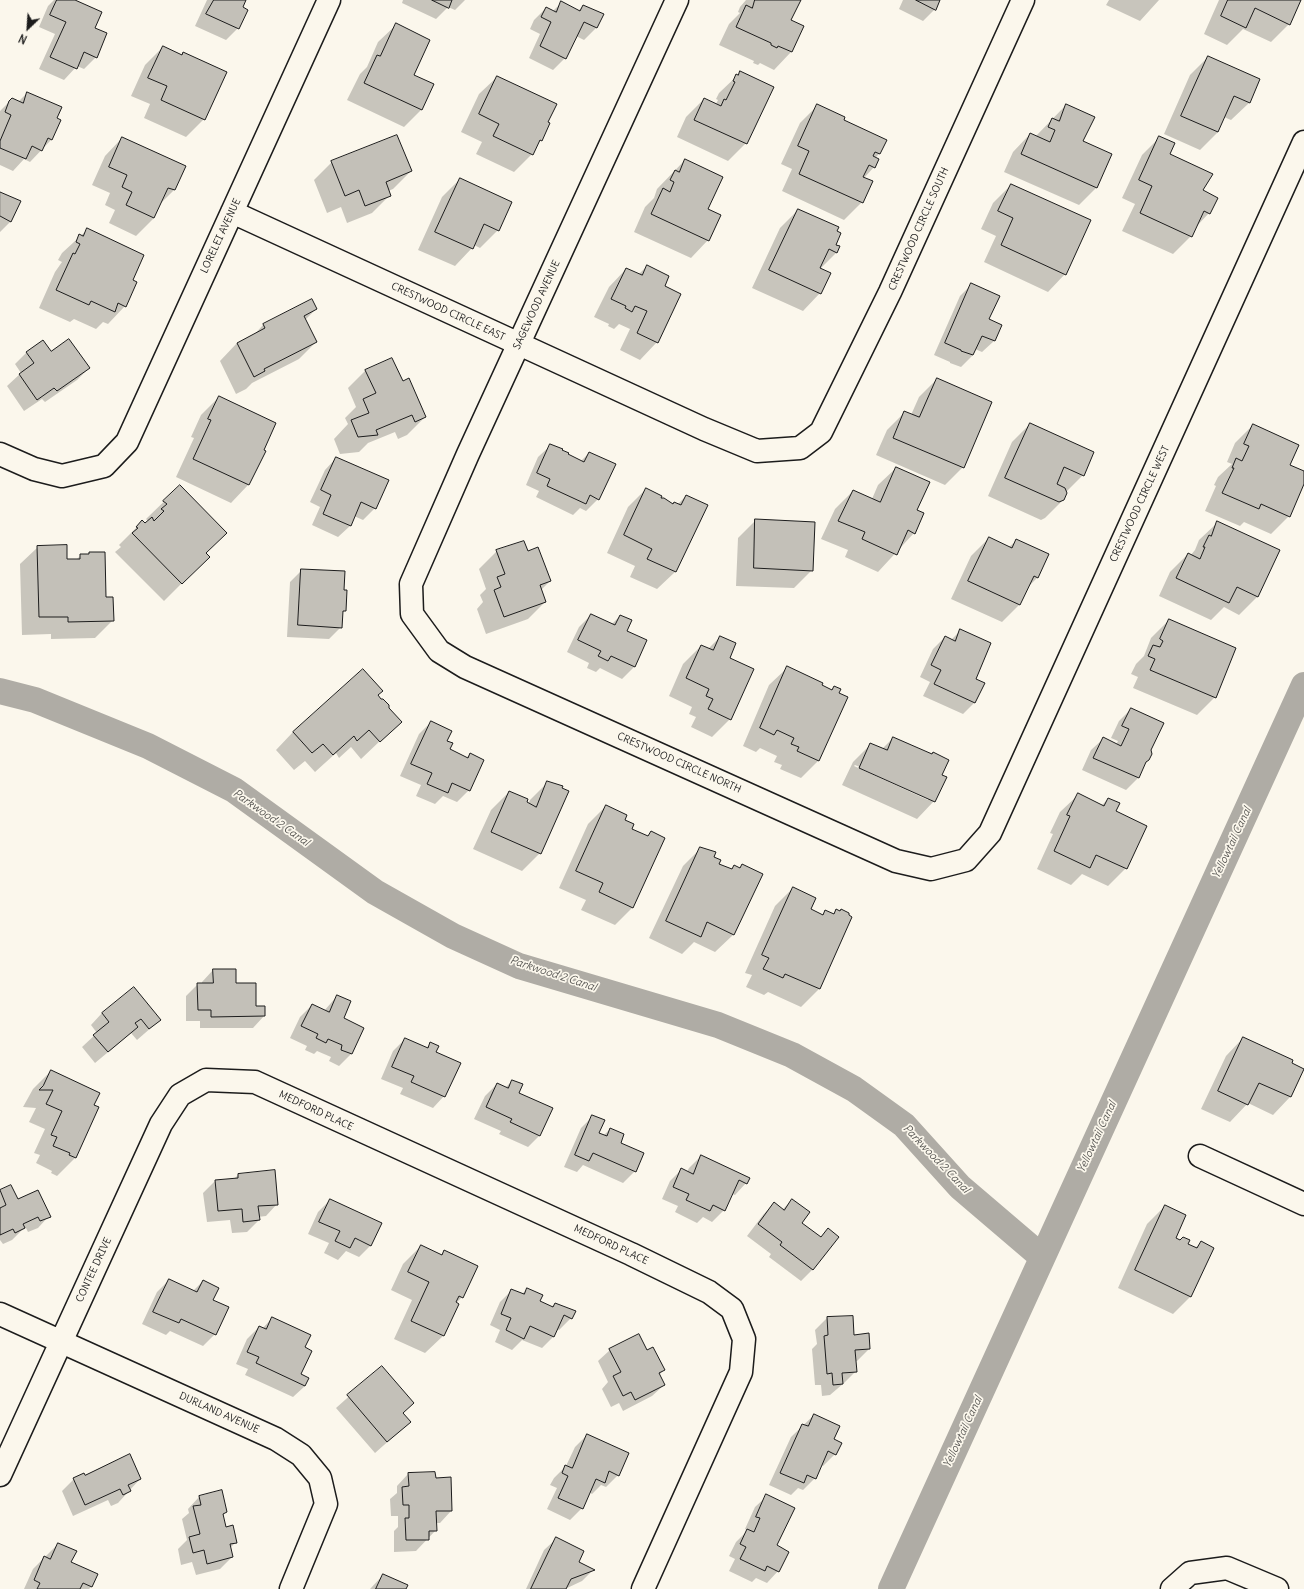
<!DOCTYPE html>
<html>
<head>
<meta charset="utf-8">
<style>
	body { margin:0 }
	#map { position:relative; width:1304px; height:1589px; overflow:hidden; background:#fbf7ec; font-family:Delius,sans-serif }
	canvas { display:block }
	.north { position:absolute; left:8px; top:8px; width:40px; height:40px; -webkit-text-stroke:3px #fbf7ec; paint-order:stroke; rotate:205deg; font-size:11px; font-weight:700; line-height:16px; text-align:center; color:#1c1c1c }
	.north::after { content:''; display:block; margin:auto; width:14px; height:18px; background:#1c1c1c; clip-path:polygon(50% 0,100% 100%,50% 72%,0 100%) }
</style>
</head>
<body>
<div id="map">
<canvas width="1304" height="1589"></canvas>
<div class="north">N</div>
</div>
<script>
const c = document.querySelector('canvas').getContext('2d');
c.lineJoin = 'round';
function paint(path, color) {
  c.fillStyle = color;
  c.fill(path, 'evenodd');
}
function trace(path, color, width, dash) {
  c.strokeStyle = color;
  c.lineWidth = width;
  c.lineCap = dash ? 'butt' : 'round';
  c.setLineDash(dash || []);
  c.stroke(path);
}
function write(font, color, halo, rows, align = 'center') {
  c.font = font + ' Delius,sans-serif';
  c.lineWidth = 3.5;
  c.setLineDash([]);
  c.textBaseline = 'middle';
  c.strokeStyle = halo;
  c.fillStyle = color;
  for (const [text, x, y, turn = 0] of rows) {
    c.save();
    c.translate(x, y);
    c.rotate((+turn || 0) * Math.PI / 180);
    c.textAlign = isNaN(turn) ? turn : align;
    if (halo) c.strokeText(text, 0, 0);
    c.fillText(text, 0, 0);
    c.restore();
  }
}
const shadow = new Path2D(`
	M54,0H72L94,28L96,57L84,69L77,66L64,80L39,69L55,34L39,27L48,6Z
	M207,0H245L241,8L238,28L226,40L195,26Z
	M403,0H465L455,10L448,7L436,19L402,3Z
	M746,0H800L790,21L803,27L791,52L774,70L760,63L758,65L753,63L754,61L719,45L729,24L740,13L738,12L740,7Z
	M903,0H939L935,9L923,21L899,9Z
	M1109,0H1159L1140,21L1106,5Z
	M1219,0H1300L1289,24L1271,42L1243,29L1227,45L1204,34Z
	M561,3L578,11L583,6L602,15L596,28L584,40L576,36L565,58L553,70L529,58L540,34L530,29L534,20L546,8L553,11Z
	M396,25L413,75L422,109L404,127L347,100L360,74L367,67L378,42Z
	M163,47L180,55L183,53L204,119L186,137L144,118L150,104L131,96L145,65Z
	M1208,57L1259,80L1249,103L1231,120L1224,117L1218,132L1200,150L1164,134L1190,75Z
	M740,73L746,143L728,161L677,137L686,117L704,99L716,104L718,100L716,99L719,93Z
	M497,77L547,123L541,140L537,145L532,154L514,172L476,154L482,142L461,132L479,94Z
	M27,93L55,118L60,120L51,140L30,162L24,159L13,171L0,165V111L12,99L18,102Z
	M818,105L843,120L885,140L879,154L875,158L874,167L864,178L862,202L844,220L782,191L792,169L781,164L800,123Z
	M1066,105L1082,142L1097,187L1079,205L1004,172L1013,152L1030,134L1035,137Z
	M1160,137L1169,154L1202,191L1209,213L1195,228L1191,236L1173,254L1122,231L1135,204L1122,198L1142,155Z
	M122,138L185,166L174,190L160,204L154,218L136,236L109,223L115,210L105,205L110,193L92,185L105,156Z
	M685,160L706,210L708,240L691,258L634,232L645,207L654,198L657,189Z
	M332,162L411,171L393,189L388,191L390,195L372,213L347,223L341,207L327,213L314,180Z
	M460,179L498,230L480,248L474,245L472,248L455,266L418,250L442,197Z
	M1011,185L1065,274L1048,292L984,262L996,236L981,229L993,203Z
	M0,193L11,221L0,232Z
	M798,210L834,245L838,247L836,253L820,269V293L803,311L752,288L780,228Z
	M87,230L131,281L125,306L108,324L103,322L96,329L74,319L70,322L39,308L55,272L62,262L58,260L62,253Z
	M647,266L663,286L657,342L640,360L620,350L630,329L619,324L614,329L608,326L609,324L594,317L609,287L626,269L638,275Z
	M972,284L988,320L1001,325L994,341L982,352L975,349L973,355L961,367L950,363V362L934,355L960,296Z
	M311,300L316,309L305,320L316,342L299,359L252,383L246,389L236,394L220,361L237,343L253,336L263,325Z
	M27,352L51,353L89,368L77,380L45,402L42,399L24,411L7,386L21,373L15,364Z
	M366,370L402,382L425,417L407,435L398,439L395,432L368,443L359,452L340,454L334,439L348,424L345,418L356,407L348,388Z
	M937,379L963,467L945,485L876,455L887,430L905,412L911,415L919,397Z
	M219,397L264,451L248,485L231,503L176,477L194,438L191,437L201,415Z
	M1030,424L1083,475L1066,492L1063,500L1045,518L1041,520L988,496L1012,442Z
	M1253,425L1289,466L1304,473V482L1289,516L1271,534L1244,522L1240,526L1205,511L1216,486L1214,485L1218,477L1232,464L1227,462L1235,443Z
	M550,446L581,461L589,453L598,499L586,511L580,508L573,515L536,497L539,491L526,485L538,457Z
	M336,458L375,508L363,520L354,516L350,526L338,537L312,525L320,507L310,502L325,470Z
	M896,468L916,511L914,533L878,572L845,557L848,550L821,539L835,509L853,491L872,499L878,485Z
	M180,486L205,554L208,557L164,601L115,552L121,547L119,545L142,522L145,525L148,521L146,519Z
	M646,489L660,499L668,501V502L673,505L678,504L686,496L706,505L675,572L657,589L630,577L635,566L607,553L628,507Z
	M756,520L812,570L794,588L736,586L738,538Z
	M1217,523L1278,551L1257,597L1239,615L1224,607L1211,620L1159,596L1170,572L1188,554L1190,556L1195,550L1199,540Z
	M989,538L1009,547L1017,540L1048,554L1037,578L1028,587L1020,604L1002,622L951,599L971,556Z
	M38,547L66,560H76L81,555H87L89,553L113,620L95,638L51,639V634L22,635L20,564Z
	M497,551L527,552L550,581L541,590L545,602L528,619L486,634L477,609L483,602L480,595L486,589L479,569Z
	M302,570L343,591L345,610L342,613L341,627L329,639L287,637L290,582Z
	M591,615L612,624L620,616L626,631L646,640L634,667L622,679L600,668L596,672L587,668L589,663L567,652L579,627Z
	M1169,620L1215,697L1197,715L1133,688L1138,677L1131,674L1136,664L1144,656L1151,638Z
	M961,630L974,703L963,714L923,696L930,682L920,677L933,649L945,637L951,640Z
	M720,637L728,658L730,719L712,737L691,727L696,717L689,714L692,707L669,696L683,664L701,646L708,649Z
	M787,668L831,690L834,687L818,761L801,778L780,769L782,765L774,762L777,756L760,748L756,752L743,746L769,685Z
	M363,670L377,696L400,722L361,759L351,747L339,758L336,753L315,772L305,761L294,770L276,750L293,732Z
	M1131,709L1144,763L1138,778L1126,790L1082,770L1091,750L1103,739L1116,745L1118,741L1111,738L1119,721Z
	M431,722L446,742L449,750L466,758L470,754L469,790L457,802L443,796L435,804L416,796L421,785L400,776L419,734Z
	M893,738L941,776L934,801L917,819L842,785L853,762L871,744L882,749ZM855,765L928,797V800L854,766Z
	M548,782L540,853L522,871L473,849L491,810L509,792L528,804L530,800Z
	M1078,795L1101,806L1108,799L1115,812L1126,868L1108,886L1082,874L1071,885L1037,869L1053,834L1050,833L1060,812Z
	M606,806L624,820L630,830L647,837L651,832L633,907L615,925L581,910L586,900L559,888L588,824Z
	M701,848L712,857L718,864L730,870L734,867L738,869L742,865L733,935L715,952L694,942L682,954L649,938L683,866Z
	M793,888L810,910L822,915L826,911L833,914L836,911L851,917L819,989L801,1007L768,992L764,995L746,987L752,975L745,973L775,906Z
	M213,970L235,984L264,1016L253,1028H200V1021H186V996L198,984H202V982Z
	M337,996L342,1019L363,1028L351,1054L339,1066L329,1061L331,1057L317,1051L314,1054L305,1050L307,1046L290,1038L300,1017L312,1005L324,1011Z
	M102,1013L160,1020L137,1040L131,1033L95,1063L82,1047L97,1033L91,1025Z
	M1243,1038L1303,1069L1290,1097L1273,1115L1248,1103L1230,1122L1201,1109L1226,1056Z
	M405,1039L426,1048L431,1043L434,1052L444,1096L433,1108L400,1094L403,1088L381,1079L393,1051Z
	M51,1071L93,1105L98,1108L75,1158L57,1176L51,1173L52,1171L36,1163L40,1155L34,1153L45,1129L29,1122L36,1108L23,1107L33,1089Z
	M512,1081L540,1135L528,1147L499,1134L501,1131L474,1119L485,1096L497,1084L505,1088Z
	M593,1116L598,1133L603,1136L610,1129L635,1171L623,1183L583,1165L577,1172L564,1167L581,1128Z
	M701,1156L746,1183L735,1195L732,1194L724,1210L712,1222L703,1217L697,1223L675,1212L678,1206L662,1199L670,1181L682,1169L687,1172L689,1168Z
	M238,1175L277,1204L266,1216L258,1217L259,1220L247,1232L232,1233L230,1220L207,1222L203,1193L215,1181L234,1179Z
	M11,1187L17,1200L49,1216L38,1228L28,1232L26,1228L21,1231L12,1240L3,1244L0,1240V1191Z
	M330,1200L371,1245L359,1257L346,1251L338,1260L324,1253L329,1243L308,1234L318,1212Z
	M792,1200L801,1223L820,1238L828,1230L813,1269L801,1281L769,1257L771,1254L747,1236L763,1215L774,1203L782,1210Z
	M1165,1206L1174,1239L1195,1248L1201,1243L1191,1296L1173,1314L1118,1288L1147,1224Z
	M421,1246L441,1255L444,1252L462,1297L456,1303L458,1304L443,1336L425,1353L394,1339L412,1300L391,1290L403,1264Z
	M169,1280L193,1291L203,1281L212,1300L215,1334L203,1346L170,1331L166,1335L142,1324L157,1292Z
	M527,1289L539,1302L551,1307L555,1304L571,1318L559,1330L557,1329L554,1336L542,1348L522,1340L512,1350L495,1342L500,1330L490,1325L500,1302L512,1290L522,1294Z
	M272,1318L303,1348L300,1375L305,1386L293,1397L245,1375L248,1369L236,1364L247,1339L259,1327L262,1329Z
	M827,1318L853,1336L869,1349L857,1361H855L856,1371L844,1383L830,1395L822,1396L821,1385H815L812,1349L817,1344L815,1330Z
	M610,1350L647,1351L664,1370L659,1375L664,1385L652,1396L623,1411L619,1403L611,1407L602,1389L608,1382L598,1361Z
	M382,1367L402,1413L410,1422L375,1453L336,1408Z
	M814,1415L832,1440L835,1454L823,1466L821,1465L815,1478L803,1490L798,1488L791,1495L769,1485L791,1437Z
	M587,1435L618,1475L606,1487L601,1485L592,1494L589,1492L582,1508L570,1520L547,1509L557,1488L550,1485L554,1478L566,1466L575,1447Z
	M408,1474L435,1479L451,1511L440,1523H436V1530L416,1551L394,1552V1531L398,1527V1516H391L390,1499L397,1493V1486Z
	M84,1476L140,1479L118,1503L111,1506L108,1500L73,1516L62,1491L74,1479Z
	M767,1496L778,1571L767,1583L756,1578L752,1582L729,1571L735,1559L729,1556L736,1542L748,1530L745,1529L755,1507Z
	M199,1497L226,1512L222,1516L225,1528L236,1542L230,1548L232,1557L220,1569L196,1575L192,1562L181,1565L178,1549L187,1540L182,1519L189,1513L188,1509Z
	M556,1539L578,1563L593,1570L582,1581L565,1589H526L544,1550Z
	M58,1544L70,1563L92,1586L89,1589H24L33,1569Z
	M383,1575L405,1589H370Z`);
const canal = new Path2D(`
	M0,691L35,700L148,746L234,790L375,892L453,936L519,966L718,1025L792,1055L854,1089L904,1125L960,1187L1042,1257
	M891,1589L1304,685`);
const building = new Path2D(`
	M57,0H75L102,12L95,28L107,33L97,58L84,52L77,69L50,57L66,22L50,15Z
	M214,0H246L243,7L248,10L239,29L206,14Z
	M432,0H452L449,8Z
	M755,0H801L791,20L804,26L792,52L778,46L777,48L771,45V43L736,27L746,5L752,8Z
	M916,0H940L936,10Z
	M1228,0H1301L1290,25L1255,8L1246,28L1221,16Z
	M561,1L580,11L583,5L604,14L597,28L584,22L566,59L540,46L551,22L541,17L546,7L556,12Z
	M396,23L430,40L414,75L434,84L422,110L364,83L377,55L380,56Z
	M163,46L182,55L183,52L227,72L205,120L161,100L167,86L148,78Z
	M1208,56L1260,79L1250,103L1234,96L1218,132L1181,116Z
	M740,71L774,87L747,144L694,120L704,98L721,106L724,99L726,100L735,82L733,81L736,74L738,75Z
	M497,76L557,104L548,122L550,123L542,141L540,140L533,155L493,136L499,124L479,114Z
	M27,92L62,107L57,118L61,120L52,140L48,138L42,151L32,146L26,159L0,148V141L11,115L5,112L9,101L12,98L23,103Z
	M817,104L845,117L844,120L887,140L880,154L875,152L873,156L879,159L875,168L869,165L863,177L873,181L863,203L799,174L809,151L798,146Z
	M1066,104L1095,117L1083,141L1112,154L1097,188L1021,154L1030,133L1050,142L1055,130L1048,127L1052,118L1059,121Z
	M397,135L412,171L386,182L391,196L365,206L359,190L345,196L331,161Z
	M1159,136L1175,143L1170,154L1213,174L1203,190L1218,198L1210,214L1204,211L1192,237L1140,213L1152,186L1139,180Z
	M122,137L186,166L175,190L168,188L154,218L126,205L132,192L122,187L127,175L109,167Z
	M685,159L723,177L708,209L721,215L709,241L651,214L663,188L670,192L674,182L670,180L675,170L679,172Z
	M460,178L512,202L499,231L484,224L473,249L435,232Z
	M1011,184L1091,220L1066,275L1001,245L1013,218L998,211Z
	M0,192L21,201L11,222L0,216Z
	M798,209L839,227L837,231L841,233L836,245L840,246L837,253L829,249L820,268L831,273L821,294L769,270Z
	M87,228L144,255L133,280L137,282L126,307L118,303L115,312L91,301L89,305L56,290L73,253L75,254L80,244L76,242L79,234L83,236Z
	M647,265L669,276L665,286L681,294L658,343L637,333L647,311L635,306L632,312L625,308L626,306L611,299L626,268L642,275Z
	M971,283L1000,296L989,319L1002,325L995,341L982,336L973,355L961,351V350L945,343Z
	M312,299L317,309L304,316L317,342L264,369L265,371L254,377L237,343L265,328L263,324Z
	M69,339L90,368L57,391L54,388L37,400L19,374L34,363L26,352L43,340L51,351Z
	M392,358L403,381L409,378L426,417L415,422L412,415L376,430L378,435L358,437L351,420L369,413L363,399L376,393L365,370Z
	M937,378L992,402L964,468L893,438L904,411L919,417Z
	M219,396L276,423L264,450L266,451L249,485L193,459L211,420L208,419Z
	M1030,423L1094,452L1084,476L1064,467L1057,484L1065,488L1067,493L1064,500L1059,502L1005,478Z
	M1253,424L1299,445L1290,465L1304,471V484L1290,517L1261,504L1259,509L1222,493L1234,468H1232L1236,458L1242,461L1249,446L1244,444Z
	M550,444L563,449L562,450L569,453L568,454L584,462L589,452L616,464L599,500L590,495L586,504L547,486L550,479L537,473Z
	M336,457L389,480L376,509L361,502L351,526L323,514L331,495L321,490Z
	M896,467L930,482L917,510L924,513L915,534L908,530L897,555L862,539L865,532L838,521L853,490L880,502Z
	M180,485L227,533L206,553L210,557L182,584L132,533L138,528L136,527L142,520L145,523L152,517L154,521L164,511L161,509L167,504L163,501Z
	M646,488L662,496L661,498H664L673,504L674,502L681,505L686,495L708,505L676,572L647,559L652,549L624,535Z
	M755,519L815,522L813,571L754,568Z
	M1217,521L1280,550L1258,597L1237,587L1229,603L1176,578L1188,553L1200,559L1205,547H1203L1209,535L1211,536Z
	M989,537L1012,548L1016,539L1049,554L1038,578L1034,576L1020,605L968,581Z
	M524,541L528,551L538,547L551,581L540,585L546,602L504,617L494,590L501,587L497,577L505,574L496,550Z
	M67,545V559H80V554H89V552H105L106,597H113L114,621L68,622V617H39L37,546Z
	M301,569L345,571L344,590H347L346,611H343L342,628L298,625Z
	M591,614L615,625L620,615L632,620L627,631L647,640L635,667L611,656L608,661L598,656L601,651L578,640Z
	M1169,619L1236,648L1216,698L1150,670L1155,659L1148,656L1153,645L1160,647L1163,641L1160,639Z
	M960,629L991,643L976,679L985,683L975,703L934,684L941,670L931,665L945,636L955,641Z
	M720,636L736,643L730,658L754,669L731,720L708,709L713,699L706,696L709,689L686,678L701,645L713,650Z
	M787,666L823,683L822,685L832,690L834,686L841,689L839,693L848,697L819,761L797,751L799,747L791,744L794,738L777,730L774,735L760,728Z
	M363,669L383,691L378,695L381,699H383L389,705V708L402,722L380,742L369,730L357,741L354,736L333,755L323,744L312,753L293,732Z
	M1131,708L1164,723L1151,750L1152,754L1149,760L1146,762L1139,778L1093,758L1103,737L1121,746L1129,729L1122,726Z
	M431,721L452,731L447,741L453,743L450,749L468,758L470,753L484,760L470,791L452,783L448,793L427,784L432,773L411,764Z
	M893,737L932,754L933,752L949,760L942,775L947,777L935,802L859,768L870,743L887,750Z
	M547,781L563,786L562,788L569,791L541,854L491,832L509,791L528,799L527,802L536,807Z
	M1078,793L1104,806L1108,798L1120,803L1116,811L1147,826L1127,869L1096,855L1090,868L1054,851L1070,816L1067,815Z
	M606,805L627,815L625,820L634,824L632,829L648,836L651,831L665,838L633,908L599,892L603,883L576,871Z
	M700,847L716,852L714,857L721,860L719,864L732,869L734,865L740,868L742,864L763,874L734,935L707,922L701,937L666,921Z
	M793,887L816,898L811,909L823,915L825,910L834,914L836,909L840,911L841,909L849,913V915L852,917L820,989L785,974L783,978L763,969L769,958L762,955Z
	M213,969H236V983H256V1006H265V1016L211,1017V1010H198L197,983H213Z
	M134,987L161,1020L149,1029L141,1019L135,1023L138,1027L108,1052L93,1035L109,1022L102,1013Z
	M337,995L351,1001L344,1018L364,1028L352,1054L341,1050L342,1045L328,1039L326,1043L316,1038L318,1034L301,1026L312,1004L329,1012Z
	M1243,1037L1293,1060L1292,1063L1304,1069L1291,1097L1259,1083L1248,1105L1218,1091Z
	M405,1038L428,1048L430,1042L439,1046L436,1052L461,1063L445,1097L411,1082L414,1076L392,1067Z
	M51,1070L100,1093L94,1105L99,1107L76,1158L69,1155L70,1153L53,1146L57,1137L51,1135L62,1111L46,1104L53,1090H39L43,1086Z
	M512,1080L523,1084L519,1093L553,1108L540,1136L510,1122L512,1119L486,1107L497,1083L508,1088Z
	M592,1115L605,1120L599,1133L607,1136L610,1128L624,1134L621,1143L644,1153L636,1172L593,1153L589,1161L575,1155Z
	M701,1155L750,1178L747,1184L739,1180L725,1211L713,1205L710,1211L686,1200L689,1194L673,1187L681,1168L693,1174Z
	M275,1170L278,1205L258,1206L260,1220L243,1222L242,1209L218,1211L215,1180L238,1178V1174Z
	M11,1185L18,1199L38,1190L51,1217L40,1221L38,1217L23,1224L25,1228L15,1233L13,1229L0,1235V1208L6,1205L0,1190Z
	M330,1199L382,1223L371,1246L355,1238L350,1248L335,1241L340,1231L319,1222Z
	M792,1199L810,1212L802,1223L821,1237L828,1228L839,1237L813,1270L780,1245L782,1242L758,1224L774,1202L784,1210Z
	M1165,1205L1186,1215L1176,1238L1180,1240L1183,1237L1190,1240L1188,1244L1197,1248L1201,1241L1214,1248L1191,1297L1135,1270Z
	M421,1245L442,1255L444,1250L478,1266L463,1298L459,1296L456,1302L459,1304L444,1336L411,1321L429,1282L408,1272Z
	M169,1279L197,1292L203,1280L219,1288L213,1300L229,1307L216,1335L181,1319L179,1323L153,1312Z
	M527,1288L543,1295L540,1301L553,1307L555,1303L576,1311L572,1319L564,1315L554,1337L530,1326L524,1339L506,1330L511,1318L501,1314L511,1289L524,1294Z
	M853,1316L854,1335L869,1333L870,1349L855,1350L857,1372L842,1373L843,1384L833,1385L832,1373L827,1374L824,1336L828,1335L827,1317Z
	M272,1317L311,1335L305,1347L312,1351L301,1374L309,1378L305,1386L256,1363L259,1357L247,1352L259,1326L266,1329Z
	M639,1334L647,1350L653,1347L665,1370L659,1373L665,1385L635,1400L631,1392L623,1396L613,1376L621,1372L609,1349Z
	M382,1366L414,1403L403,1413L411,1422L387,1442L347,1395Z
	M814,1414L840,1426L834,1439L842,1443L836,1455L828,1451L816,1479L807,1475L804,1483L780,1473L802,1424L808,1426Z
	M587,1434L629,1453L619,1476L609,1471L605,1483L596,1479L583,1509L558,1498L568,1476L562,1473L565,1465L572,1468Z
	M130,1454L141,1479L128,1485L131,1491L123,1495L120,1489L85,1505L73,1478L84,1473L85,1475Z
	M435,1472L436,1478L451,1477L452,1511H436L437,1531H429V1540H406L405,1518H409V1505H403L402,1487L409,1486L408,1473Z
	M222,1490L227,1512L223,1514L226,1527L233,1525L237,1543L230,1544L233,1557L207,1564L204,1550L193,1553L189,1537L200,1534L193,1506L201,1505L199,1496Z
	M766,1494L795,1508L777,1545L789,1552L779,1572L767,1566L765,1571L740,1559L746,1547L740,1544L747,1529L754,1532L760,1518L756,1517Z
	M556,1537L584,1551L579,1562L595,1570L571,1579L566,1589H531Z
	M58,1543L77,1551L71,1562L98,1574L92,1587L83,1583L80,1589H37L40,1583L34,1580L44,1556L50,1559Z
	M383,1574L408,1585L406,1589H376Z`);
const street = new Path2D(`
	M677,0L468,454L411,584L412,614L439,651L465,667L896,861L931,869L966,860L990,833L1304,142
	M232,212L704,429L757,451L800,448L821,432L890,292L1023,0
	M0,454L34,469L62,476L104,466L127,442L329,0
	M1200,1156L1304,1204
	M0,1314L276,1439L301,1455L320,1478L326,1504L291,1589
	M0,1475L161,1124L180,1095L206,1080L255,1082L631,1254L709,1292L732,1309L744,1339L741,1372L643,1589
	M1172,1589L1190,1573L1227,1568L1277,1589`);
const streetNames = [
	["CRESTWOOD CIRCLE SOUTH",919,229,-66],
	["LORELEI AVENUE",221,236,-65],
	["SAGEWOOD AVENUE",537,305,-65],
	["CRESTWOOD CIRCLE EAST",448,312,25],
	["CRESTWOOD CIRCLE WEST",1140,504,-65],
	["CRESTWOOD CIRCLE NORTH",679,763,24],
	["MEDFORD PLACE",316,1111,25],
	["MEDFORD PLACE",611,1245,25],
	["CONTEE DRIVE",94,1270,-65],
	["DURLAND AVENUE",219,1413,24]
];
const waterNames = [
	["Parkwood 2 Canal",271,818,35],
	["Yellowtail Canal",1232,843,-65],
	["Parkwood 2 Canal",553,974,18],
	["Yellowtail Canal",1097,1137,-65],
	["Parkwood 2 Canal",936,1159,46],
	["Yellowtail Canal",963,1432,-65]
];
paint(shadow, '#0003');
trace(canal, '#afaca5', 26);
paint(building, '#c3c0b8');
trace(building, '#1c1c1c', 1);
trace(street, '#1c1c1c', 25);
trace(street, '#fbf7ec', 22);
write('10px', '#1c1c1c', '#fbf7ec', streetNames);
write('italic 11px', '#575653', '#fbf7ec', waterNames);
</script>
</body>
</html>
